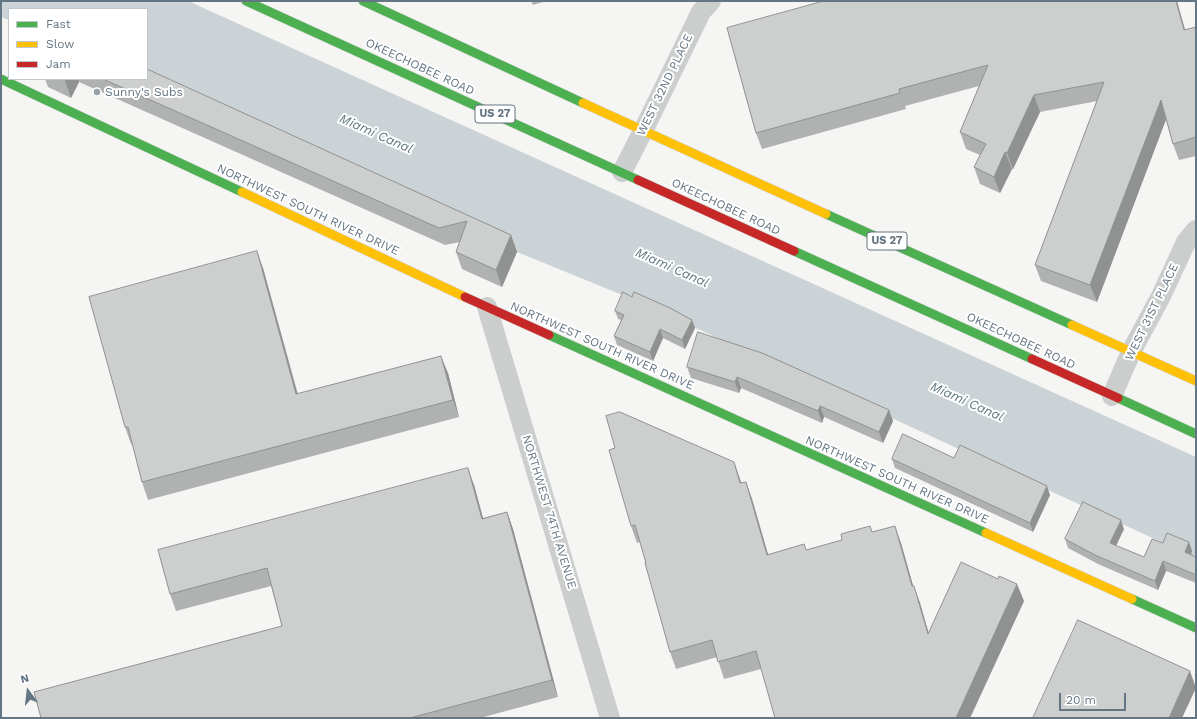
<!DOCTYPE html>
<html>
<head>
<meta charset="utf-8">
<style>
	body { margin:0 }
	#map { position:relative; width:1197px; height:719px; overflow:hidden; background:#f5f5f3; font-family:"Work Sans",sans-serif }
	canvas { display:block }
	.frame { position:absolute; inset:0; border:2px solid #647583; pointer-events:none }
	.legend { position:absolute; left:8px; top:8px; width:140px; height:72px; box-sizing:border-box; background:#fff; border:1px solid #c1c8cd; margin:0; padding:5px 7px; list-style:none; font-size:12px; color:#647583 }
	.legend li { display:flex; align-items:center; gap:8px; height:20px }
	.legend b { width:20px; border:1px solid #c1c8cd }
	.north { position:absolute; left:8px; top:671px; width:40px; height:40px; -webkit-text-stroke:3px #fff; paint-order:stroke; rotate:345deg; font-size:11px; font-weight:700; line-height:16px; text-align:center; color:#647583 }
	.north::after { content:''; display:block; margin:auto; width:14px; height:18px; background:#647583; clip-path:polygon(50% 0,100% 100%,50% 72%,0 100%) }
	.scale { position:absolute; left:1059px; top:693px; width:67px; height:18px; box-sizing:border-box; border:2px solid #647583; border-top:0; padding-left:5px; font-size:12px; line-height:14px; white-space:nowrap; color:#647583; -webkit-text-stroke:3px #fff; paint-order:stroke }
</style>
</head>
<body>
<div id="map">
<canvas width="1197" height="719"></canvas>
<div class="frame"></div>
<ul class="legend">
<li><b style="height:5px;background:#4caf50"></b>Fast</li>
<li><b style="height:5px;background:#ffc107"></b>Slow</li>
<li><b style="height:5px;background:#c62828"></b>Jam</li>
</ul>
<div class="north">N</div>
<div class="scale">20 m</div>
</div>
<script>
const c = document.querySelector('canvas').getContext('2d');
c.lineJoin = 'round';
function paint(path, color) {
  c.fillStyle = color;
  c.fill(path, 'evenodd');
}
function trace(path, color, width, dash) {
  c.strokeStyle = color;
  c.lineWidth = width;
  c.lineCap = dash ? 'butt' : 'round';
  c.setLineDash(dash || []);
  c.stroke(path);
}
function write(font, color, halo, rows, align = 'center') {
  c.font = font + ' "Work Sans",sans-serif';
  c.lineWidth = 4;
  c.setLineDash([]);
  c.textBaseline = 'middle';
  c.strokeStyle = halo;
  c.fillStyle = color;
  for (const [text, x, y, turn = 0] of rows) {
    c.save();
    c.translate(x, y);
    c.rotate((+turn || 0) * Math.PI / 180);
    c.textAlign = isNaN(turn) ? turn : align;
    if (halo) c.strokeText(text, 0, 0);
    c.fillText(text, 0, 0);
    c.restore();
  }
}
const water = new Path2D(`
	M1,1H188L1196,457V558L637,301L517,252L147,79V9H9V20L1,17Z`);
const street = new Path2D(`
	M622,172L643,131L701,12L711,1
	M487,307L610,718
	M1112,396L1131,352L1161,296L1186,242L1196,230`);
const fast = new Path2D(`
	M246,1L638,180
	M363,1L583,103
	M1,79L242,192
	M826,214L1072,325
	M794,251L1032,359
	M549,335L986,533
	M1118,398L1196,434
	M1132,599L1196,628`);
const slow = new Path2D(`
	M583,103L826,214
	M242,192L465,297
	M1072,325L1196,381
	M986,533L1132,599`);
const jam = new Path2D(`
	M638,180L794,251
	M465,297L549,335
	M1032,359L1118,398`);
const wall = new Path2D(`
	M531,1H546L533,5Z
	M1196,27V156L1179,160L1173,144L1166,119L1097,302L1041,281L1035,265L1097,101L1040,112L1013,169H1012L1000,193L980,184L974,167L980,155L966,149L960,132L979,86L905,106L906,109L762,149L756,133L727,28L1185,30Z
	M45,79H147L511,235L517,252L502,287L462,269L456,252L460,242L445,245L79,82L71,98L48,87Z
	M263,268L298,394L448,373L459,417L148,500L142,482L132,444H131L125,427Z
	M632,297L692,320L695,328L685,349L663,338L653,361L617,345L614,336L621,320L618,319L615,311Z
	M687,367L889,410L893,421L883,443L824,417L822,423L741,388L739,393L691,378Z
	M954,458L1050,495L1033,532L895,468L892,459Z
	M734,462L741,483L746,482L752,499L768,554L806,550L872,532L901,543L913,586L920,603L928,633L1024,601L970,718L761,669L724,679L717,657L676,669L670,652L640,542L637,543L631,526Z
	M474,485L483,518L507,512L513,529L558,697L480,718H41L282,626L271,586L176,611L170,594Z
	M1124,529L1116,546L1144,557L1163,543L1189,542L1192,551L1191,555L1196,557V583L1166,571L1158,590L1098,564L1068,548L1065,539Z`);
const shadedWall = new Path2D(`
	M1176,1H1177L1190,47L1184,30Z
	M66,79H78L79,82L71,98L65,81Z
	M1034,95L1040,112L1013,169L1007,153Z
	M1161,100L1167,117L1097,302L1090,285Z
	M1005,152L1012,169L1000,193L994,177Z
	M511,235L517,252L502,287L496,270Z
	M257,251L263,268L302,411L296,394Z
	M692,320L695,328L685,349L682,340Z
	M660,329L663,338L653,361L650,352Z
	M441,356L448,373L459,417L453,400Z
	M737,377L741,388L739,393L735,382Z
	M820,406L824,417L822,423L818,411Z
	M889,410L893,421L883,443L879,432Z
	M734,462L740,479L746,500L740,483Z
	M468,468L474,485L488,536L482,519Z
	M746,482L752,499L773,572L767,555Z
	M1047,486L1050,495L1033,532L1030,523Z
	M507,512L513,529L558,697L552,680Z
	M1121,520L1124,529L1113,552L1110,543Z
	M895,526L901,543L918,603L912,586Z
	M1189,542L1192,551L1188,562L1185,552Z
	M1163,561L1166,571L1158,590L1155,581Z
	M1017,584L1024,601L970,718H956Z
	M914,586L920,603L934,651L928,634Z
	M1190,671L1196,688L1182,718H1169Z`);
const building = new Path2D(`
	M824,1H1176L1184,30L1196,27V137L1173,144L1161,100L1090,285L1035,265L1104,82L1034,95L1007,153L1005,152L994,177L974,167L986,144L960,132L988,65L899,89L900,93L756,133L727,28Z
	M147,69L511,235L496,270L456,252L467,221L439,228L103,79H147Z
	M257,251L296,394L441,356L453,400L142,482L128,427H125L89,297Z
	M623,292L632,297L634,292L670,308L692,320L682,340L660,329L650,352L614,336L624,315L615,311Z
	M698,332L762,353L889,410L879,432L820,406L818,411L737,377L735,382L687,367Z
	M620,412L734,462L740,483L746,482L767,555L804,544L806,550L842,540L841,534L870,526L872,532L895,526L912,586H914L928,634L961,562L998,579L999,576L1017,584L956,718H775L756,651L718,662L712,640L670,652L645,563H646L635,525L631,526L609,450L615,448L606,416Z
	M903,434L954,458L960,445L1047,486L1030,523L892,459Z
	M468,468L482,519L507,512L552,680L410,718H41L34,692L282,626L267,568L170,594L158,550Z
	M1083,502L1121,520L1110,543L1144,557L1152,539L1163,543L1167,533L1189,542L1185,552L1196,557V575L1163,561L1155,581L1095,555L1065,539Z
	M1078,620L1190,671L1169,718H1033Z`);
const markers = [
	[97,92,4,"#97a2aa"]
];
const shields = [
	[495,114,40],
	[887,241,40]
];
const shieldNames = [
	["US 27",495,114],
	["US 27",887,241]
];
const streetNames = [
	["OKEECHOBEE ROAD",420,67,25],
	["WEST 32ND PLACE",665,85,-64],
	["OKEECHOBEE ROAD",726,207,25],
	["NORTHWEST SOUTH RIVER DRIVE",308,210,25],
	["WEST 31ST PLACE",1152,312,-64],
	["OKEECHOBEE ROAD",1021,341,25],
	["NORTHWEST SOUTH RIVER DRIVE",602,346,24],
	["NORTHWEST SOUTH RIVER DRIVE",897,480,24],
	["NORTHWEST 74TH AVENUE",549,512,73]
];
const poiNames = [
	["Sunny's Subs",105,92]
];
const waterNames = [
	["Miami Canal",376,134,24],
	["Miami Canal",672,268,24],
	["Miami Canal",967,402,24]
];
paint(water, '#ccd3d6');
trace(fast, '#d1d3d2', 10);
trace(slow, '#d1d3d2', 10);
trace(jam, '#d1d3d2', 10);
trace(street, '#cccece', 20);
trace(fast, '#4caf50', 9);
trace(slow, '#ffc107', 9);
trace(jam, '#c62828', 9);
paint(wall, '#b0b2b2');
paint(shadedWall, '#909191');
paint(building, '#cdcfcf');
trace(building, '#909191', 1);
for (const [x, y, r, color] of markers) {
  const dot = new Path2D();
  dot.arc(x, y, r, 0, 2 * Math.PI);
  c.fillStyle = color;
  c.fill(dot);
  trace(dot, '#fff', 1.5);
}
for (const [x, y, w] of shields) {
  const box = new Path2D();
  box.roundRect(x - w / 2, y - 9, w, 18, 3);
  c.fillStyle = '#fff';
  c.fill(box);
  trace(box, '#647583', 1);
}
write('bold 11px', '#647583', null, shieldNames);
write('12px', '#647583', '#fff', streetNames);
write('12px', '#647583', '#fff', poiNames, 'left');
write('italic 13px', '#5f7780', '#fff', waterNames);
</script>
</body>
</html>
